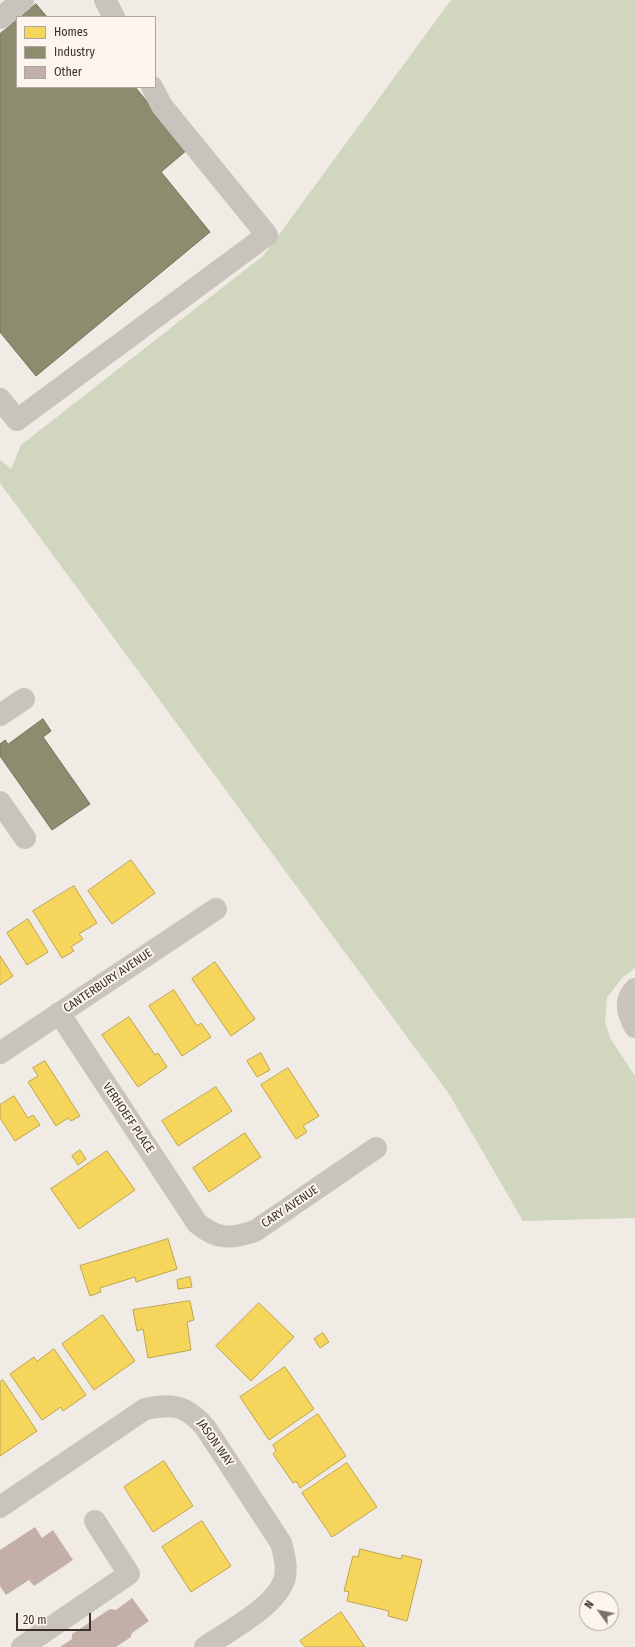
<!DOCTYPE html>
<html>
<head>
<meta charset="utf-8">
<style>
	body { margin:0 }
	#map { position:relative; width:635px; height:1647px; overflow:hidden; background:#f0ebe5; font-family:"Fira Sans Condensed",sans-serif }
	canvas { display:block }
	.legend { position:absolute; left:16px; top:16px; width:140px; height:72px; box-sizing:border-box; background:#fbf5ee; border:1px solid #aea6a0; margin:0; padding:5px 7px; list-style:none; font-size:12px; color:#3b302b }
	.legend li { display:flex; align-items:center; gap:8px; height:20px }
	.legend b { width:20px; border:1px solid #aea6a0 }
	.north { position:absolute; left:579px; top:1591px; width:40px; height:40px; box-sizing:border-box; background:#fbf5ee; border:1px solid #aea6a0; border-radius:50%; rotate:303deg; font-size:11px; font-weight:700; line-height:16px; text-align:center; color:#3b302b }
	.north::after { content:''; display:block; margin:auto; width:14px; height:18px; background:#7a716c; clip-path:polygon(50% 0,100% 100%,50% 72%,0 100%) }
	.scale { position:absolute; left:16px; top:1613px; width:75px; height:18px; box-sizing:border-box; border:2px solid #3b302b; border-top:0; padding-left:5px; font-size:12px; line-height:14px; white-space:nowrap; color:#3b302b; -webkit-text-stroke:3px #fbf5ee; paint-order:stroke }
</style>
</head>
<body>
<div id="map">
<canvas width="635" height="1647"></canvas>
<ul class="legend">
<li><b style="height:11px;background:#f6d55c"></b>Homes</li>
<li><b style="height:11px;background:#8c8c6e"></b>Industry</li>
<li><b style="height:11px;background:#c3afa7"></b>Other</li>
</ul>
<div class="north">N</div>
<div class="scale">20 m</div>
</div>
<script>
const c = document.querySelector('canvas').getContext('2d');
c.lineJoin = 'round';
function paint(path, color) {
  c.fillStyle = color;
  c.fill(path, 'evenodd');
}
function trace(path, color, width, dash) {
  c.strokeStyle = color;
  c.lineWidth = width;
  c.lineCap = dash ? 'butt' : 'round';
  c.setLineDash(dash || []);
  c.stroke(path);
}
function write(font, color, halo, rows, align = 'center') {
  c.font = font + ' "Fira Sans Condensed",sans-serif';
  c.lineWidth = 4;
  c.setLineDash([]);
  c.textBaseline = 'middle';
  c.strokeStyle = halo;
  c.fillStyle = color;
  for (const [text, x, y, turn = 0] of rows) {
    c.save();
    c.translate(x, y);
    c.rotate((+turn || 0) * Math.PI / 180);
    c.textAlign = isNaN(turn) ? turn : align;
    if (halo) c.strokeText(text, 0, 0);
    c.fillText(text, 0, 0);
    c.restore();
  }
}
const green = new Path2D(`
	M451,0H635V968L622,978L607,998L605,1021L610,1038L635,1076V1218L523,1221L449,1094L0,483V460L11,469L21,445L264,255Z`);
const homes = new Path2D(`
	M131,860L155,893L112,924L88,891Z
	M74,886L97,923L79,934L83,939L71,947L74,951L62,958L33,911Z
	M28,919L48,952L27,965L7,933Z
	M0,956L13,976L0,985Z
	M215,962L255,1019L231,1036L192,979Z
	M174,990L197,1026L201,1023L211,1037L182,1056L149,1006Z
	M129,1017L155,1055L158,1053L167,1067L138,1087L102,1035Z
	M261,1053L270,1070L257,1077L247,1061Z
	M45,1061L80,1116L71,1121L68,1118L56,1126L28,1082L38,1076L33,1068Z
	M288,1068L319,1116L303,1126L307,1132L296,1139L261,1085Z
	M216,1087L232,1111L178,1146L162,1121Z
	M14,1096L28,1118L33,1115L40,1125L15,1141L0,1118V1105Z
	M245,1133L261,1157L209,1192L193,1168Z
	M80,1150L86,1159L78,1165L72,1156Z
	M107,1151L135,1190L79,1229L51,1189Z
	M168,1239L177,1269L136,1282L135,1277L100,1288L101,1292L90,1296L80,1266Z
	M190,1277L192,1287L178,1289L177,1280Z
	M190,1301L194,1320L187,1322L191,1350L148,1358L143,1329L137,1331L133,1310Z
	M259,1303L294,1337L251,1381L216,1346Z
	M103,1315L135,1361L94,1390L62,1344Z
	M323,1333L329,1342L320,1348L314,1339Z
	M54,1349L86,1395L63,1411L61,1407L42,1420L10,1374L34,1357L37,1361Z
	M285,1367L314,1409L269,1440L240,1397Z
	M3,1380L37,1431L0,1456V1382Z
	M318,1414L346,1456L300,1488L296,1481L293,1483L273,1454L276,1451L273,1445Z
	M164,1461L193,1506L153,1532L124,1487Z
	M347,1463L377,1507L332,1537L302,1493Z
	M202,1521L231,1566L191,1592L162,1547Z
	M360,1549L401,1559L402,1555L422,1560L407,1621L388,1616L389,1611L347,1601L349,1592L344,1591L353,1556L358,1557Z
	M341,1612L365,1647H305L300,1641Z`);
const industry = new Path2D(`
	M36,4L47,17H21Z
	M17,20V87H135L187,150L161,172L210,232L36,376L0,332V34Z
	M43,719L51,731L43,737L90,804L52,830L0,756V744L5,740L8,744Z`);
const building = new Path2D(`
	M35,1527L42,1538L53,1530L73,1560L34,1586L29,1580L6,1595L0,1586V1550Z
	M132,1598L149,1621L132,1633L131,1637L116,1647H60L72,1639V1634L110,1609L116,1610Z`);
const minor = new Path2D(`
	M105,0L114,17
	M0,18L23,0
	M0,399L17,420L267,235L162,106L152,87
	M0,715L24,699
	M0,802L25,838
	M635,989C623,1001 628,1014 635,1027
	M59,1013L197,1223C217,1240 231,1239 255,1231L376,1148
	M0,1053L216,909
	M0,1507L145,1409C172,1403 186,1405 205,1427L281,1543C284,1554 287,1565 285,1577C279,1605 228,1631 205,1647
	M22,1647L129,1574L95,1521`);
const streetNames = [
	["CANTERBURY AVENUE",108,981,-34],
	["VERHOEFF PLACE",128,1118,56],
	["CARY AVENUE",290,1207,-34],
	["JASON WAY",215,1443,55]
];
paint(green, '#d1d6bf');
paint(homes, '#f6d55c');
trace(homes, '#bea44d', 1);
paint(industry, '#8c8c6e');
trace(industry, '#74705a', 1);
paint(building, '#c3afa7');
trace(minor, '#c9c3be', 22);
write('12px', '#3b302b', '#fbf5ee', streetNames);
</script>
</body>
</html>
